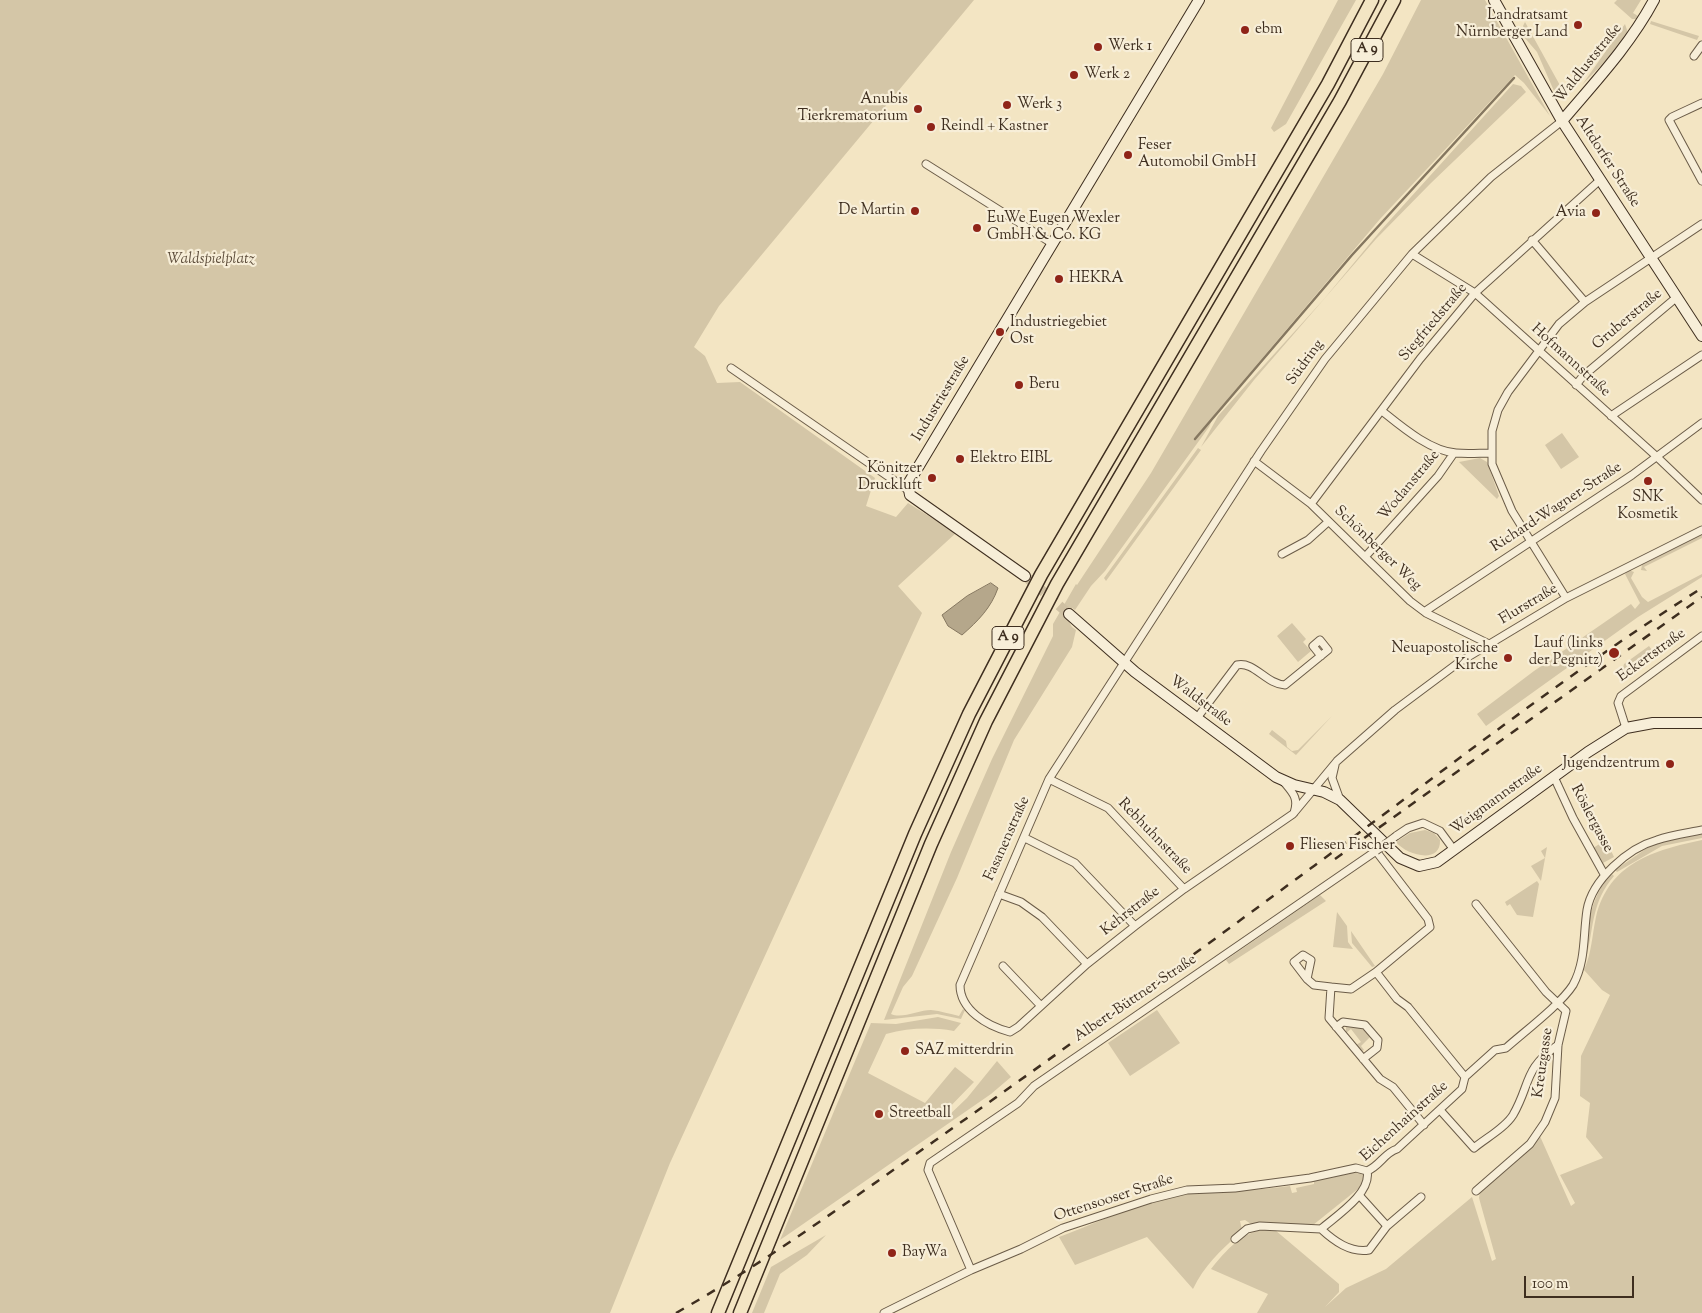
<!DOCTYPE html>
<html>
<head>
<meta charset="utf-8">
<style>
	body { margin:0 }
	#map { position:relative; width:1702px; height:1313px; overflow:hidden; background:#f3e5c3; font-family:"Sorts Mill Goudy",serif }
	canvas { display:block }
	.scale { position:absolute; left:1524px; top:1276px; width:110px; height:22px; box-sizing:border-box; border:2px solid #3e2e1f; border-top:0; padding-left:6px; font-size:15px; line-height:18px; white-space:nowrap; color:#3e2e1f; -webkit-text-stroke:4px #f7eed8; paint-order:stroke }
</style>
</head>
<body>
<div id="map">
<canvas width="1702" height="1313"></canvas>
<div class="scale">100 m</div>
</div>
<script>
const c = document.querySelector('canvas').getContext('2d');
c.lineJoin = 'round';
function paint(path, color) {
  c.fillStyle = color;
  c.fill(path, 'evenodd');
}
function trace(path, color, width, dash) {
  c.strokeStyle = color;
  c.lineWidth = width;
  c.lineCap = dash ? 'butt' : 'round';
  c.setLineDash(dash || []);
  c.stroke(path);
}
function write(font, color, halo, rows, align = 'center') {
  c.font = font + ' "Sorts Mill Goudy",serif';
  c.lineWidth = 4.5;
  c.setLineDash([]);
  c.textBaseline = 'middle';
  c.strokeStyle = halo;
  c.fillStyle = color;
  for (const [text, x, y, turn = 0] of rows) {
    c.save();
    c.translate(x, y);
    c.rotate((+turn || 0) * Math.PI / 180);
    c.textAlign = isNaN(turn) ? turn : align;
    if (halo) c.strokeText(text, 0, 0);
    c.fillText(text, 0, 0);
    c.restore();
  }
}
const green = new Path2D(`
	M0,0H974L719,306L694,347L705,356L717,383L740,382L875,478L866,506L896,517L908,503L956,533L898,586L922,613L670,1163L610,1313H0Z
	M1338,0H1356L1286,124L1274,132L1271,128Z
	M1421,0H1485L1550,116L1524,83L1515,75L1380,219L1215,414L1209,427L1105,571L1091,586L1075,610L1072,608L1067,618L1072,627L1076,630L1072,647L1014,740L957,878L912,976L903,987L891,1014C902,1019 919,1010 931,1010C941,1011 950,1014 959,1016L963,1009L965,1010L961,1019L937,1014L884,1020L951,852L992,759L1053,636V624L1076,584L1077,585L1151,473L1383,74Z
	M1617,0H1641L1633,13L1638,16L1636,19H1632L1614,3Z
	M1651,21L1699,36L1697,40L1650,24Z
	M1525,22L1562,89L1554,91L1537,52L1524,37L1526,33L1523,26Z
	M1625,24L1628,33L1608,58L1582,85Z
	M1513,84L1521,86L1526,92L1431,183L1376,239L1254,380L1201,447L1218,416L1324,299L1382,229Z
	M1562,433L1579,457L1561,469L1545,445Z
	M1198,448L1201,450L1106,581L1104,578Z
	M1480,458L1487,462L1499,496L1497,499L1459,462Z
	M1702,534V538L1644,567L1647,571L1641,570L1642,565Z
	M1629,570L1634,572L1631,578L1642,597L1648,602L1702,574V577L1638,617L1486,726L1477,714L1534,671L1631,604L1635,609L1640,603L1625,574Z
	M1292,623L1306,639L1303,642L1311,651L1298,662L1277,636Z
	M1649,646L1655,654L1651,656L1645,654L1627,667L1629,673L1627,674L1623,668L1624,664Z
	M1332,716L1296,755L1269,734L1272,730L1286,741L1287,747L1292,751L1298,750Z
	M1425,830L1434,833L1440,840C1441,865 1406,855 1396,842L1410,833Z
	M1702,834V838L1662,846L1617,872L1615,870L1653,844Z
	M1606,840L1614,857L1603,863L1593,848Z
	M1702,840V1313H1257L1268,1294L1211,1269C1227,1249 1247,1226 1275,1230L1339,1284V1292L1325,1307L1346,1288L1386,1269L1472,1197L1492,1261L1496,1259L1479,1198L1480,1191L1539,1134L1571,1206L1575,1203L1560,1175L1603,1158L1586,1137L1590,1103L1580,1096L1581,1056L1610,995L1602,990L1584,970C1592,952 1592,935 1596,917C1609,863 1654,850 1702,840Z
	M1547,847L1541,881L1531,866L1545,858L1541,851Z
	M1611,873L1614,876C1592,902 1594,924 1587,955C1585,925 1592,897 1611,873Z
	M1537,881L1539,884L1533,917L1517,915L1510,904L1507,906L1505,902Z
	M1320,895L1326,901L1229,964L1226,960Z
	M1337,912L1347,926L1348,942L1353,949L1333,947Z
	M1351,931L1375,966L1372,967L1352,943Z
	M1157,1010L1180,1043L1130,1076L1108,1043Z
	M938,1017L961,1023L954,1031C930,1027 909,1028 886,1034L868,1073L925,1103L955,1067L974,1082L942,1115H933L944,1120L967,1098L997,1061L1011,1077L991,1094L780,1240L871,1023L896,1024Z
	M1346,1027L1363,1028L1370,1037L1361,1046L1364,1050L1362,1051L1356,1045L1361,1042L1351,1029L1346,1033Z
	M1357,1171L1365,1175L1363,1185L1313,1225L1251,1224L1245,1220L1240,1221L1242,1230L1239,1234C1220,1251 1204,1266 1193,1289L1147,1237L1075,1265L1059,1237C1102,1221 1148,1198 1194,1193C1226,1190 1258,1191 1290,1186L1292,1193L1297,1192L1296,1188L1314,1184V1181Z
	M826,1235L807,1255L780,1274L764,1313H752L771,1267Z`);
const water = new Path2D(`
	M991,583L998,588C991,608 978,621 962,635L948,626L942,615L967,596Z`);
const stream = new Path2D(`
	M1195,439L1352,255L1514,78`);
const secondaryTunnel = new Path2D(`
	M1025,576L1069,614`);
const street = new Path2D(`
	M1694,56L1702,45
	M1702,103L1672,117L1669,120L1702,181
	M1562,121L1491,177L1412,254L1325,359L1261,451L1049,779L960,985C960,1010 987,1026 1010,1032L1018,1027L1087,964L1135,926L1184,889L1293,814L1337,761L1395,710L1458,663L1566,598L1702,530
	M926,164L1053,244
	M1532,240L1585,302
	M1412,254L1475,293L1656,456L1702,500
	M731,368L908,490
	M1576,385L1583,376L1677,297
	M1382,411C1402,427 1430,451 1456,453C1468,454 1480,453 1491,453
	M1611,416L1702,355
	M1254,461L1311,504L1410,601L1426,613L1489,644
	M1311,504L1420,359L1475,293L1600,180
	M1282,554L1308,540L1328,522
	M1365,557L1438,476L1454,453
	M1566,598L1512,511L1492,464V431L1498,410L1508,392L1559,324L1585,302L1702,224
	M1426,613L1427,610L1632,475L1702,423
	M1197,718L1237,665C1254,661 1266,684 1285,685L1328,650L1320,640L1313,646L1321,656
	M1626,728L1618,703L1621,696L1702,636
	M1335,765L1332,778L1340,800
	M1554,777L1573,818L1604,874
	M1049,779L1108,808L1184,889
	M1283,781C1293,793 1299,798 1294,813
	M1396,836L1408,828L1423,823L1440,831L1454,850
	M1025,838L1075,863L1135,926
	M999,894L1021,902L1042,917L1087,964
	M1003,966L1041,1006
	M1307,979L1294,962L1303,955L1311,960L1307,979L1314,985L1331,987L1329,1018L1380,1079L1393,1087L1424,1125
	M1331,987L1351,989L1376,972
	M1336,1027L1343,1022L1365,1025L1378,1040L1377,1048L1363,1059
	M1440,1110L1474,1148C1486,1138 1505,1128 1513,1115C1531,1084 1523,1069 1558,1045
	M1367,1171C1380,1166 1384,1153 1397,1149L1462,1089L1465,1077L1495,1050L1506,1048C1524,1032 1561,1004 1573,985C1586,961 1583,936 1587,910C1592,880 1628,848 1657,840C1671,835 1687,833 1702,830
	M1476,1191L1530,1144L1545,1122L1555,1098L1558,1045L1566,1011L1546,992L1476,904
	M1359,1195L1387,1226
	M1321,1229C1334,1241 1350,1253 1369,1250L1387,1226L1421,1197
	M1235,1239L1247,1229L1260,1226L1321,1229C1336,1216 1372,1193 1367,1171
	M971,1270L928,1170L930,1163L1018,1103L1034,1086L1376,851L1428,919L1430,927L1376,972L1397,999L1408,1007L1465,1077
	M884,1313L971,1270L1021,1249L1063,1228L1151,1199L1187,1190L1235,1188L1310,1178L1356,1168L1367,1171`);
const secondary = new Path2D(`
	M1494,0L1562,121L1702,336
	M1562,121C1595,82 1630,45 1654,0
	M1025,576L910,495L908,484L1199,0
	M1069,614L1135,672L1276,777L1294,785L1324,792L1340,800L1400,858L1419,866L1437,862L1588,752L1626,728L1653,723H1702`);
const highway = new Path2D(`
	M718,1313L915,834L969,714L1041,575L1328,84L1372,0
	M740,1313L931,844L986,721L1057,584L1340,101L1394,0`);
const rail = new Path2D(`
	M1335,859L1702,597
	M676,1313C766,1262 849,1201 933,1142C1085,1035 1234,925 1383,815C1488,737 1592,657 1702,588`);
const streetBridge = new Path2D(`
	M1376,851L1396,836`);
const markers = [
	[1578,25,5,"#8f2418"],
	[1245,30,5,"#8f2418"],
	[1098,47,5,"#8f2418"],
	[1074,75,5,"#8f2418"],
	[1007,105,5,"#8f2418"],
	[918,109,5,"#8f2418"],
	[931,127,5,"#8f2418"],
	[1128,155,5,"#8f2418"],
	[915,211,5,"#8f2418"],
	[1596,213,5,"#8f2418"],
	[977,228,5,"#8f2418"],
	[1059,279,5,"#8f2418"],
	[1000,332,5,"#8f2418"],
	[1019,385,5,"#8f2418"],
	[960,459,5,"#8f2418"],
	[932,478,5,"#8f2418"],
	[1648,481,5,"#8f2418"],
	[1614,653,6,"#8f2418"],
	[1508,658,5,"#8f2418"],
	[1670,764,5,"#8f2418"],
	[1290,846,5,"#8f2418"],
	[905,1051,5,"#8f2418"],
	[879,1114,5,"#8f2418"],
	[892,1253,5,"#8f2418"]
];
const shields = [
	[1367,50,32],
	[1008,638,32]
];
const shieldNames = [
	["A 9",1367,50],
	["A 9",1008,638]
];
const poiNames = [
	["Landratsamt",1568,16,"right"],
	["Nürnberger Land",1568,33,"right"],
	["ebm",1255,30],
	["Werk 1",1108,47],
	["Werk 2",1084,75],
	["Anubis",908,100,"right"],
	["Tierkrematorium",908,117,"right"],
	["Werk 3",1017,105],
	["Reindl + Kastner",941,127],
	["Feser",1138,146],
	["Automobil GmbH",1138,163],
	["De Martin",905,211,"right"],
	["Avia",1586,213,"right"],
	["EuWe Eugen Wexler",987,219],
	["GmbH & Co. KG",987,236],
	["HEKRA",1069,279],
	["Industriegebiet",1010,323],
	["Ost",1010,340],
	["Beru",1029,385],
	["Elektro EIBL",970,459],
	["Könitzer",922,469,"right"],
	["Druckluft",922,486,"right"],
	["SNK",1648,498,"center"],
	["Kosmetik",1648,515,"center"],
	["Lauf (links",1603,644,"right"],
	["der Pegnitz)",1603,661,"right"],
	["Neuapostolische",1498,649,"right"],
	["Kirche",1498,666,"right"],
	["Jugendzentrum",1660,764,"right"],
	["Fliesen Fischer",1300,846],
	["SAZ mitterdrin",915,1051],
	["Streetball",889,1114],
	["BayWa",902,1253]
];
const streetNames = [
	["Waldluststraße",1589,64,-51],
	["Altdorfer Straße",1607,162,57],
	["Gruberstraße",1628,320,-40],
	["Siegfriedstraße",1434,323,-50],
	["Hofmannstraße",1570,361,42],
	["Südring",1306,363,-54],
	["Industriestraße",942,399,-59],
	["Wodanstraße",1410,486,-50],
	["Richard-Wagner-Straße",1557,508,-33],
	["Schönberger Weg",1377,549,44],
	["Flurstraße",1529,605,-31],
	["Eckertstraße",1652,656,-36],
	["Waldstraße",1200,702,37],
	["Weigmannstraße",1497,800,-36],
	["Röslergasse",1591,819,62],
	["Rebhuhnstraße",1154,837,46],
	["Fasanenstraße",1008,839,-66],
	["Kehrstraße",1131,912,-38],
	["Albert-Büttner-Straße",1136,999,-34],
	["Kreuzgasse",1544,1063,-82],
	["Eichenhainstraße",1405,1122,-42],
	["Ottensooser Straße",1114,1199,-18]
];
const parkNames = [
	["Waldspielplatz",211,260]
];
paint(green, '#d4c6a7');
paint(water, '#b5a78b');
trace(water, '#857760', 1);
trace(stream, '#857760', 2.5);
trace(secondaryTunnel, '#cfc0a2', 10, [10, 5]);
trace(street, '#6b5c48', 9);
trace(secondary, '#3e2e1f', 12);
trace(highway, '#3e2e1f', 15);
trace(street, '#f7eed8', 7);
trace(secondary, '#f7eed8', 10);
trace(highway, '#f3e5c3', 12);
trace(rail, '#3e2e1f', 2.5, [9, 9]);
trace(streetBridge, '#6b5c48', 9, []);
trace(streetBridge, '#f7eed8', 7);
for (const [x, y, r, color] of markers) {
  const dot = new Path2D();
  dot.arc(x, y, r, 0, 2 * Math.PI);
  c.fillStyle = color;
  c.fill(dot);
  trace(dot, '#f7eed8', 2);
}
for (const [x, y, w] of shields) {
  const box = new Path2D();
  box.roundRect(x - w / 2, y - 11.5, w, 23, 4);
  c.fillStyle = '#f7eed8';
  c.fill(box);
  trace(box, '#3e2e1f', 1);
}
write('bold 14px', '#3e2e1f', null, shieldNames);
write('15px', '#3e2e1f', '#f7eed8', poiNames, 'left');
write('15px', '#3e2e1f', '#f7eed8', streetNames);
write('italic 15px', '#5c4c3a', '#f7eed8', parkNames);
</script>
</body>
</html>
